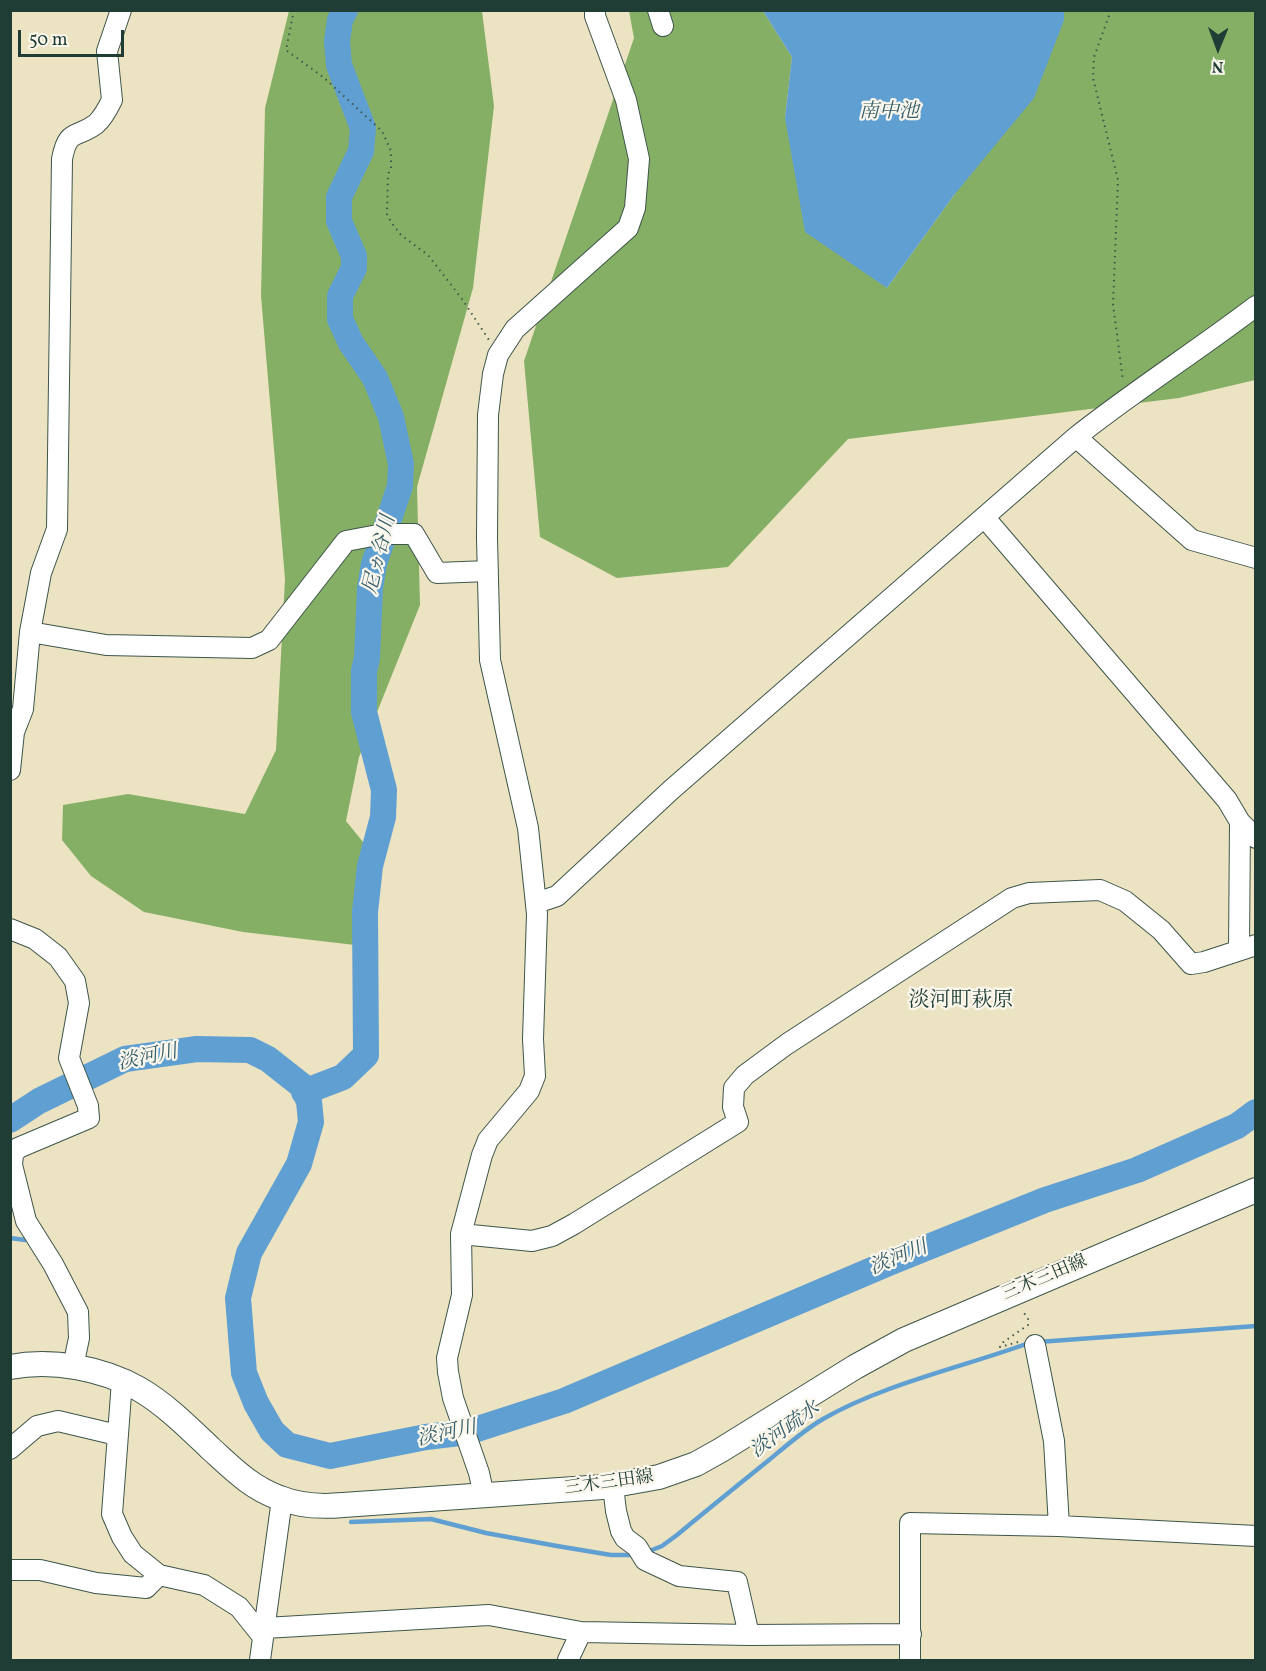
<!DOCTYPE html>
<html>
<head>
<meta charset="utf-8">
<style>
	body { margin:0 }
	#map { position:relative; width:1266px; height:1671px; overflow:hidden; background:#ece3c3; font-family:Vollkorn,serif }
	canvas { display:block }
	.frame { position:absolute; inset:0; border:12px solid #1f3d34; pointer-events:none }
	.north { position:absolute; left:1188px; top:18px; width:60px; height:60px; -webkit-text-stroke:4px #fbf7ec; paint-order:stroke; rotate:181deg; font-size:16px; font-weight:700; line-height:24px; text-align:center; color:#1f3d34 }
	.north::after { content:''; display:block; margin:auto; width:21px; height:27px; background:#1f3d34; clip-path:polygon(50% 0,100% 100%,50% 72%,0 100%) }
	.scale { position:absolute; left:18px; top:30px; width:106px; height:27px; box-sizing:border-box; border:3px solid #1f3d34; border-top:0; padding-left:8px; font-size:18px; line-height:21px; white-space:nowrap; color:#1f3d34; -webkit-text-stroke:4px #fbf7ec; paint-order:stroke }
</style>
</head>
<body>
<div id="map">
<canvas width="1266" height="1671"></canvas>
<div class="frame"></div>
<div class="north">N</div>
<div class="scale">50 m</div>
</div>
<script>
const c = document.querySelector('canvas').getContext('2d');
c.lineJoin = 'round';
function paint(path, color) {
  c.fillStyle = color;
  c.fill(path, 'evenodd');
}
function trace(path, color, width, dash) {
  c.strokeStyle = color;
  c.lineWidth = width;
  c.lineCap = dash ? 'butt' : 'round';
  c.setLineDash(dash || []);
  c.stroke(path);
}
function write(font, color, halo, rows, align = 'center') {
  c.font = font + ' Vollkorn,"Noto Serif JP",serif';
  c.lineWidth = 4.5;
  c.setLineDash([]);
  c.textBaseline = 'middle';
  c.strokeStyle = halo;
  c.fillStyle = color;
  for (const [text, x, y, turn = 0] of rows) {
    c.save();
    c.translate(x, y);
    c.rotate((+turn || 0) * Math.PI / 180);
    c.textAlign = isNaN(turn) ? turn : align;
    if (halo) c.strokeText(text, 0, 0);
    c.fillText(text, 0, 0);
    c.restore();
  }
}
const forest = new Path2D(`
	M289,11H482L494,106L473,288L417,487L420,605L359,757L346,821L380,863L355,945L243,932L144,912L91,876L62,840L63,805L128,794L245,814L276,750L285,579L261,296L265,108Z
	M629,11H763L792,57L785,118L887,288L954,195L1064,20V11H1255V380L1179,398L848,439L728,567L617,578L540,537L524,361L634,38Z`);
const water = new Path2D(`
	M763,11H1064V20L1034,98L954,195L887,288L805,232L785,118L792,57Z`);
const stream = new Path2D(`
	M10,1238L25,1240
	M1038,1342L1256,1326
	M351,1522L431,1519L486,1533L557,1546L611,1555H636
	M647,1552L662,1546L677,1535C707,1510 738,1485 769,1460C786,1446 804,1430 823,1419C884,1384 963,1367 1029,1343`);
const river = new Path2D(`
	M304,1092L343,1077L366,1055L365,912L370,866L383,817L384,790L364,712V671L367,658L370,588L374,564L400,486L401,464L391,417L375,378L351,343L340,319V296L354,268V256L339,221V197L361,151L363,128L339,65L337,41L340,20L345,10
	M10,1120L39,1101L125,1059L197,1049L250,1050L268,1059L301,1085L309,1101L311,1122L299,1164L249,1253L238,1298L244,1373L256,1403L272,1431L287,1445L330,1456L426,1437L468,1432L564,1401L891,1262L1045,1200L1137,1170L1237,1126L1256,1112`);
const path = new Path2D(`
	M294,10L286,50L323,77L382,131L391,151V169L388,174L387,214L391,222L401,235L428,255L462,299L489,340
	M1111,10L1094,57L1093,78L1118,180L1113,304L1123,381
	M1018,1342L1000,1347L1002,1343L1028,1325V1319L1022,1310`);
const minor = new Path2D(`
	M658,10L663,26
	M1076,437L1192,540L1256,558
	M985,518L1227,800L1240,822L1256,838
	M30,632L106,645L252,648L269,640L346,541L383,534H414L437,573L488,571
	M10,770L14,732L23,709L30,632L41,573L57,529L62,159C68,128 76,139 96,124C103,118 108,108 112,100L107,51L121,10
	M536,903L557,896L671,790L1076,437C1134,391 1197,351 1256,306
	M10,929L35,939L58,957L75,981L79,1003L69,1058L88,1106L89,1118L18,1148L13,1154L12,1165L26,1221L53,1264L78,1312L79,1338L73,1367
	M1239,950L1240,822
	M461,1234L532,1241L552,1236L574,1224L738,1122L733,1107L734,1088L745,1075L787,1044L1012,898L1029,893L1100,890L1125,901L1161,930L1191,964L1204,962L1256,945
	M1035,1345L1054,1441L1059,1526
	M122,1381L112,1514L122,1537L133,1554L159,1575L204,1585L239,1607L263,1637
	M10,1449L37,1426L58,1421L117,1435
	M613,1486L616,1511L621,1531L625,1538L637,1547L645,1560L679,1576L737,1582L749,1635
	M484,1496L479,1473L453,1398L448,1372L447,1358L462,1295L461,1234L482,1155L488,1140L529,1091L535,1076L533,1039L537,914L528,828L490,660L487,538L488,415L493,374L498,355L515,329L628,228L635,208L639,159L626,100L595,16V10
	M10,1570H40L96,1583L146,1588L159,1575
	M265,1628L489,1615L581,1632L749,1635L911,1634
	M260,1660L282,1499
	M568,1660L581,1632
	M910,1660V1523L1059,1526L1256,1536`);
const major = new Path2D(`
	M10,1367C52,1359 102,1368 139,1389C165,1404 188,1427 210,1448C232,1468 251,1488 280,1498C300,1506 322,1507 343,1505L603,1487L659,1477L696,1464L721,1450L855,1367L904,1340L1256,1190`);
const streetNames = [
	["三木三田線",1045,1279,-23],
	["三木三田線",609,1484,-8]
];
const waterNames = [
	["南中池",889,113],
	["尼ヵ谷川",381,555,-76],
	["淡河川",148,1059,-12],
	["淡河川",899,1259,-22],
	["淡河疏水",786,1431,-36],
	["淡河川",447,1435,-12]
];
const quarterNames = [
	["淡河町萩原",961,1002]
];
paint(forest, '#86af66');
paint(water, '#609fd2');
trace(stream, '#609fd2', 4.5);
trace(river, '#609fd2', 26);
trace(minor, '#3e5649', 22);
trace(major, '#3e5649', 26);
trace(path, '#3e5649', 2, [1.5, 4.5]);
trace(minor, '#fff', 20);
trace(major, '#fff', 24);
write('18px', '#1f3d34', '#fbf7ec', streetNames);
write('italic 20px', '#365f6b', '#fbf7ec', waterNames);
write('21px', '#1f3d34', '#fbf7ec', quarterNames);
</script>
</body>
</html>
